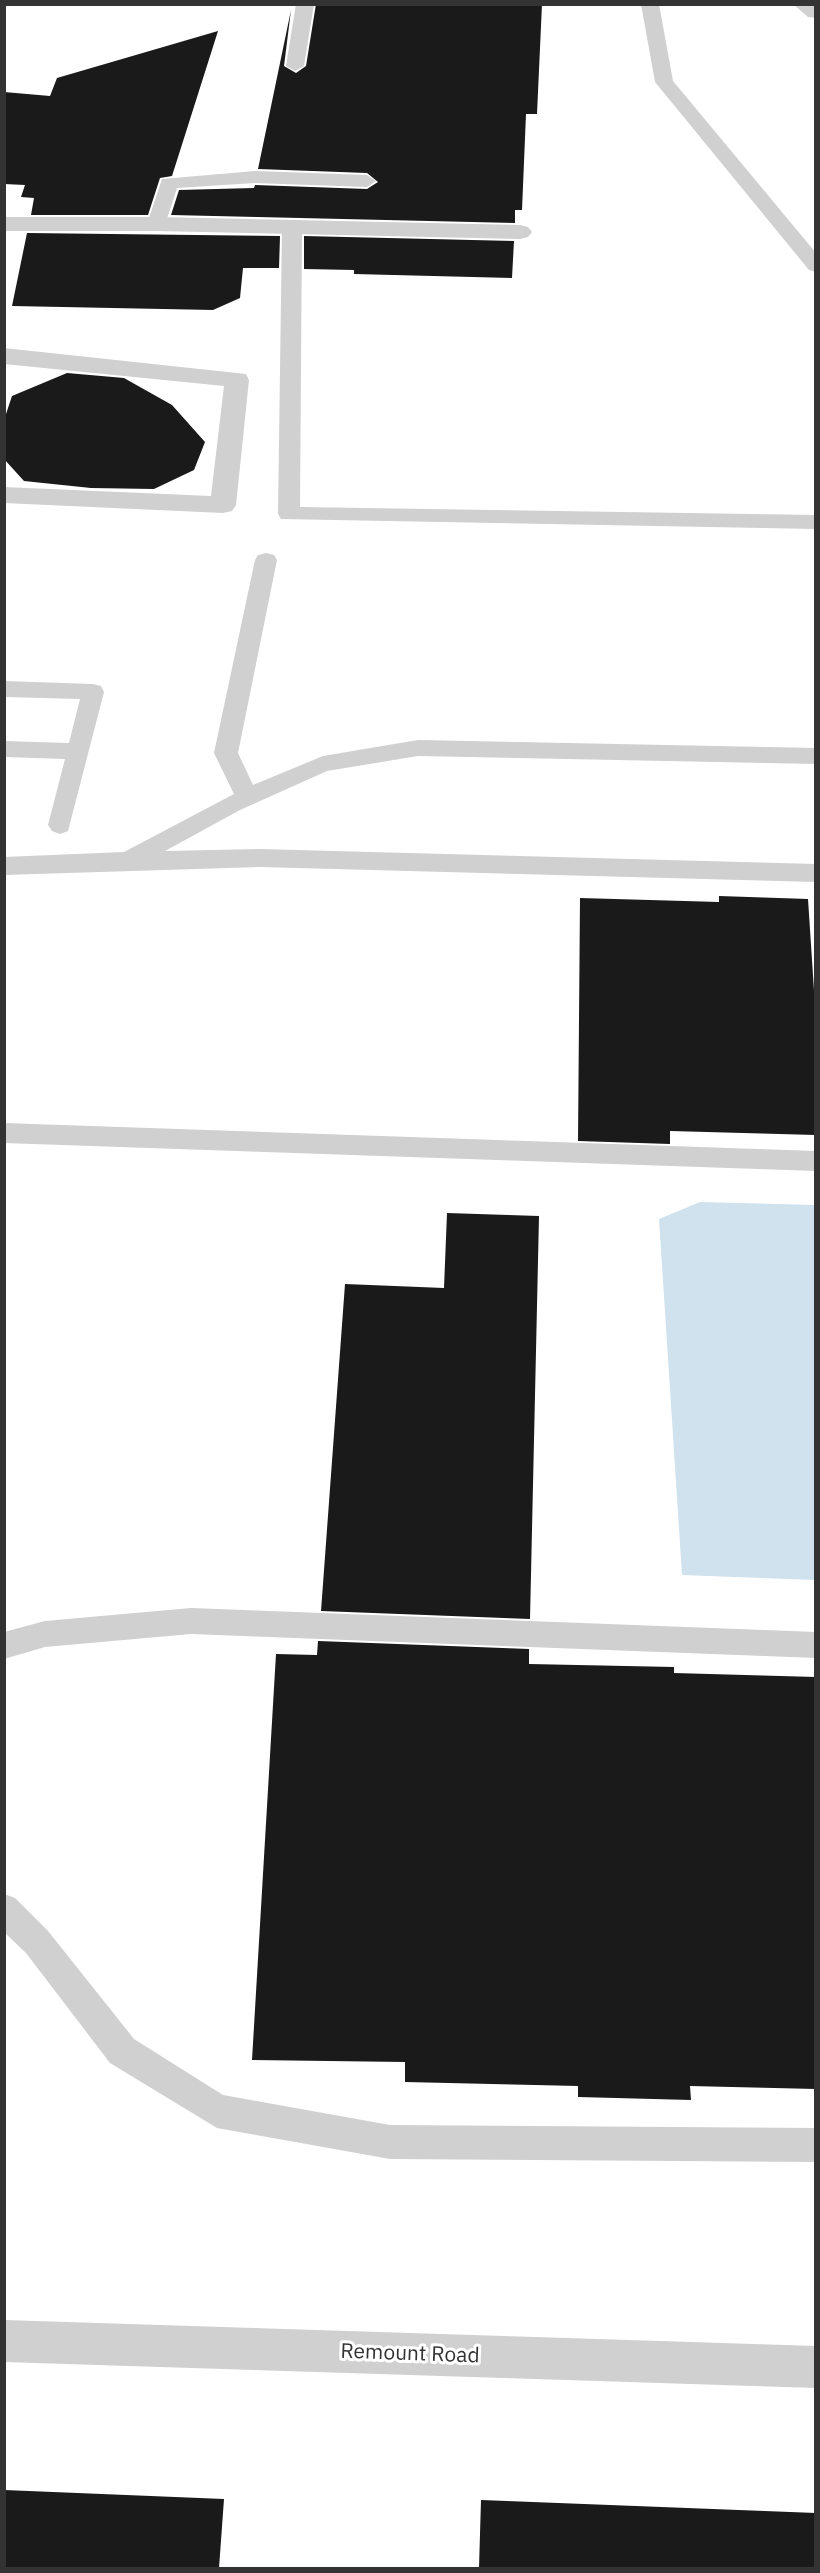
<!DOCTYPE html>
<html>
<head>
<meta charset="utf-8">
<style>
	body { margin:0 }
	#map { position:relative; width:820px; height:2573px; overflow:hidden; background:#fff; font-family:"IBM Plex Sans",sans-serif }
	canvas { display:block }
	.frame { position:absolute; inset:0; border:6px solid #333; pointer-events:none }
</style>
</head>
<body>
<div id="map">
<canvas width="820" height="2573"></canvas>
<div class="frame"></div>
</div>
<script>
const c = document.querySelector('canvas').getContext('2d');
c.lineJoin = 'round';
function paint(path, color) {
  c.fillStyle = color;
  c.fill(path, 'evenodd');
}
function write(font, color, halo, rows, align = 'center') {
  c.font = font + ' "IBM Plex Sans",sans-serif';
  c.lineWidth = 6;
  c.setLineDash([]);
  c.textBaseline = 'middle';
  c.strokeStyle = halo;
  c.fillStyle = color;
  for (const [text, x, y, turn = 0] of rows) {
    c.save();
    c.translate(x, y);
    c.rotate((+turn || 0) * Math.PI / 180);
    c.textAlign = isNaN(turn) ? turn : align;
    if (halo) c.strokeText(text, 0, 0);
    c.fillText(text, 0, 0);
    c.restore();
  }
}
const water = new Path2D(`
	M700,1202L815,1205V1580L682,1575L659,1219Z`);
const building = new Path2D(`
	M316,4H542L537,114H526L522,210H515V223L171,215L179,190L254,188L255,185L367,189L378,182L367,173L258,169L291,10L284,66L296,73L306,66Z
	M218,31L172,176L160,178L148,215H31L34,198L21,197L25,185L4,184V92L50,96L57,78Z
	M27,233L280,236L279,268H243L240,298L213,310L12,306Z
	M304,236L514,241L512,278L354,274V270L304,269Z
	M67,373L124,378L172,405L205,442L194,470L154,489L91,488L24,481L4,459V420L12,396Z
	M719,896L808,899L816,1021V1135L670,1131V1144L578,1141L580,898L719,902Z
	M447,1213L539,1216L530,1619L321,1611L345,1284L444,1288Z
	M318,1641L529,1649V1664L674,1667V1673L816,1677V2089L690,2086L691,2100L578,2097V2086L405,2082V2062L252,2060L276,1654L317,1655Z
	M4,2490L224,2499L219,2568H4Z
	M481,2500L816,2513V2568H479Z`);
const service = new Path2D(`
	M296,4H314L304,66L295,71L286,66Z
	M641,4H659L673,81L816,253V272L809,270L655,82Z
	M255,171L367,175L376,181L367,187L255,183L177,188L164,228L157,230L147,224L162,179Z
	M292,221L302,227L300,507L816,515V529L281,519L278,514L282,227Z
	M266,553L274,555L277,560L238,753L253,785L323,756L418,740L816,748V764L418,756L327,771L240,810L165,851L260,849L816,864V882L260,867L4,875V857L124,852L234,794L214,753L255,560L258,555Z
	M4,681L93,684L101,686L104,692L68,831L60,834L52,831L48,825L65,759L4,757V741L69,743L80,699L4,697Z
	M4,1123L816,1151V1171L4,1143Z
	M191,1608L816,1632V1658L191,1634L45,1647L4,1659V1632L45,1621Z
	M4,1894L15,1898L48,1931L134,2039L223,2095L390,2125L816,2128V2162L390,2159L217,2128L110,2063L26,1953L4,1932Z`);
const minor = new Path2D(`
	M793,4H816V18L808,17Z
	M4,217H157L520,225L528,227L532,232L528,237L520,239L157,231H4Z
	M4,348L246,374L249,380L236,505L232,511L223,513L4,503V487L211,496L224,386L4,364Z`);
const tertiary = new Path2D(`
	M4,2320L816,2346V2388L4,2362Z`);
const nearStreetnames = [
	["Remount Road",410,2354,2]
];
paint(water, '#cfe2ee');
paint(building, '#1a1a1a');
paint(service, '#d0d0d0');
paint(minor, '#d0d0d0');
paint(tertiary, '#d0d0d0');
write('21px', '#333', '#fff', nearStreetnames);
</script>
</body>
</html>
